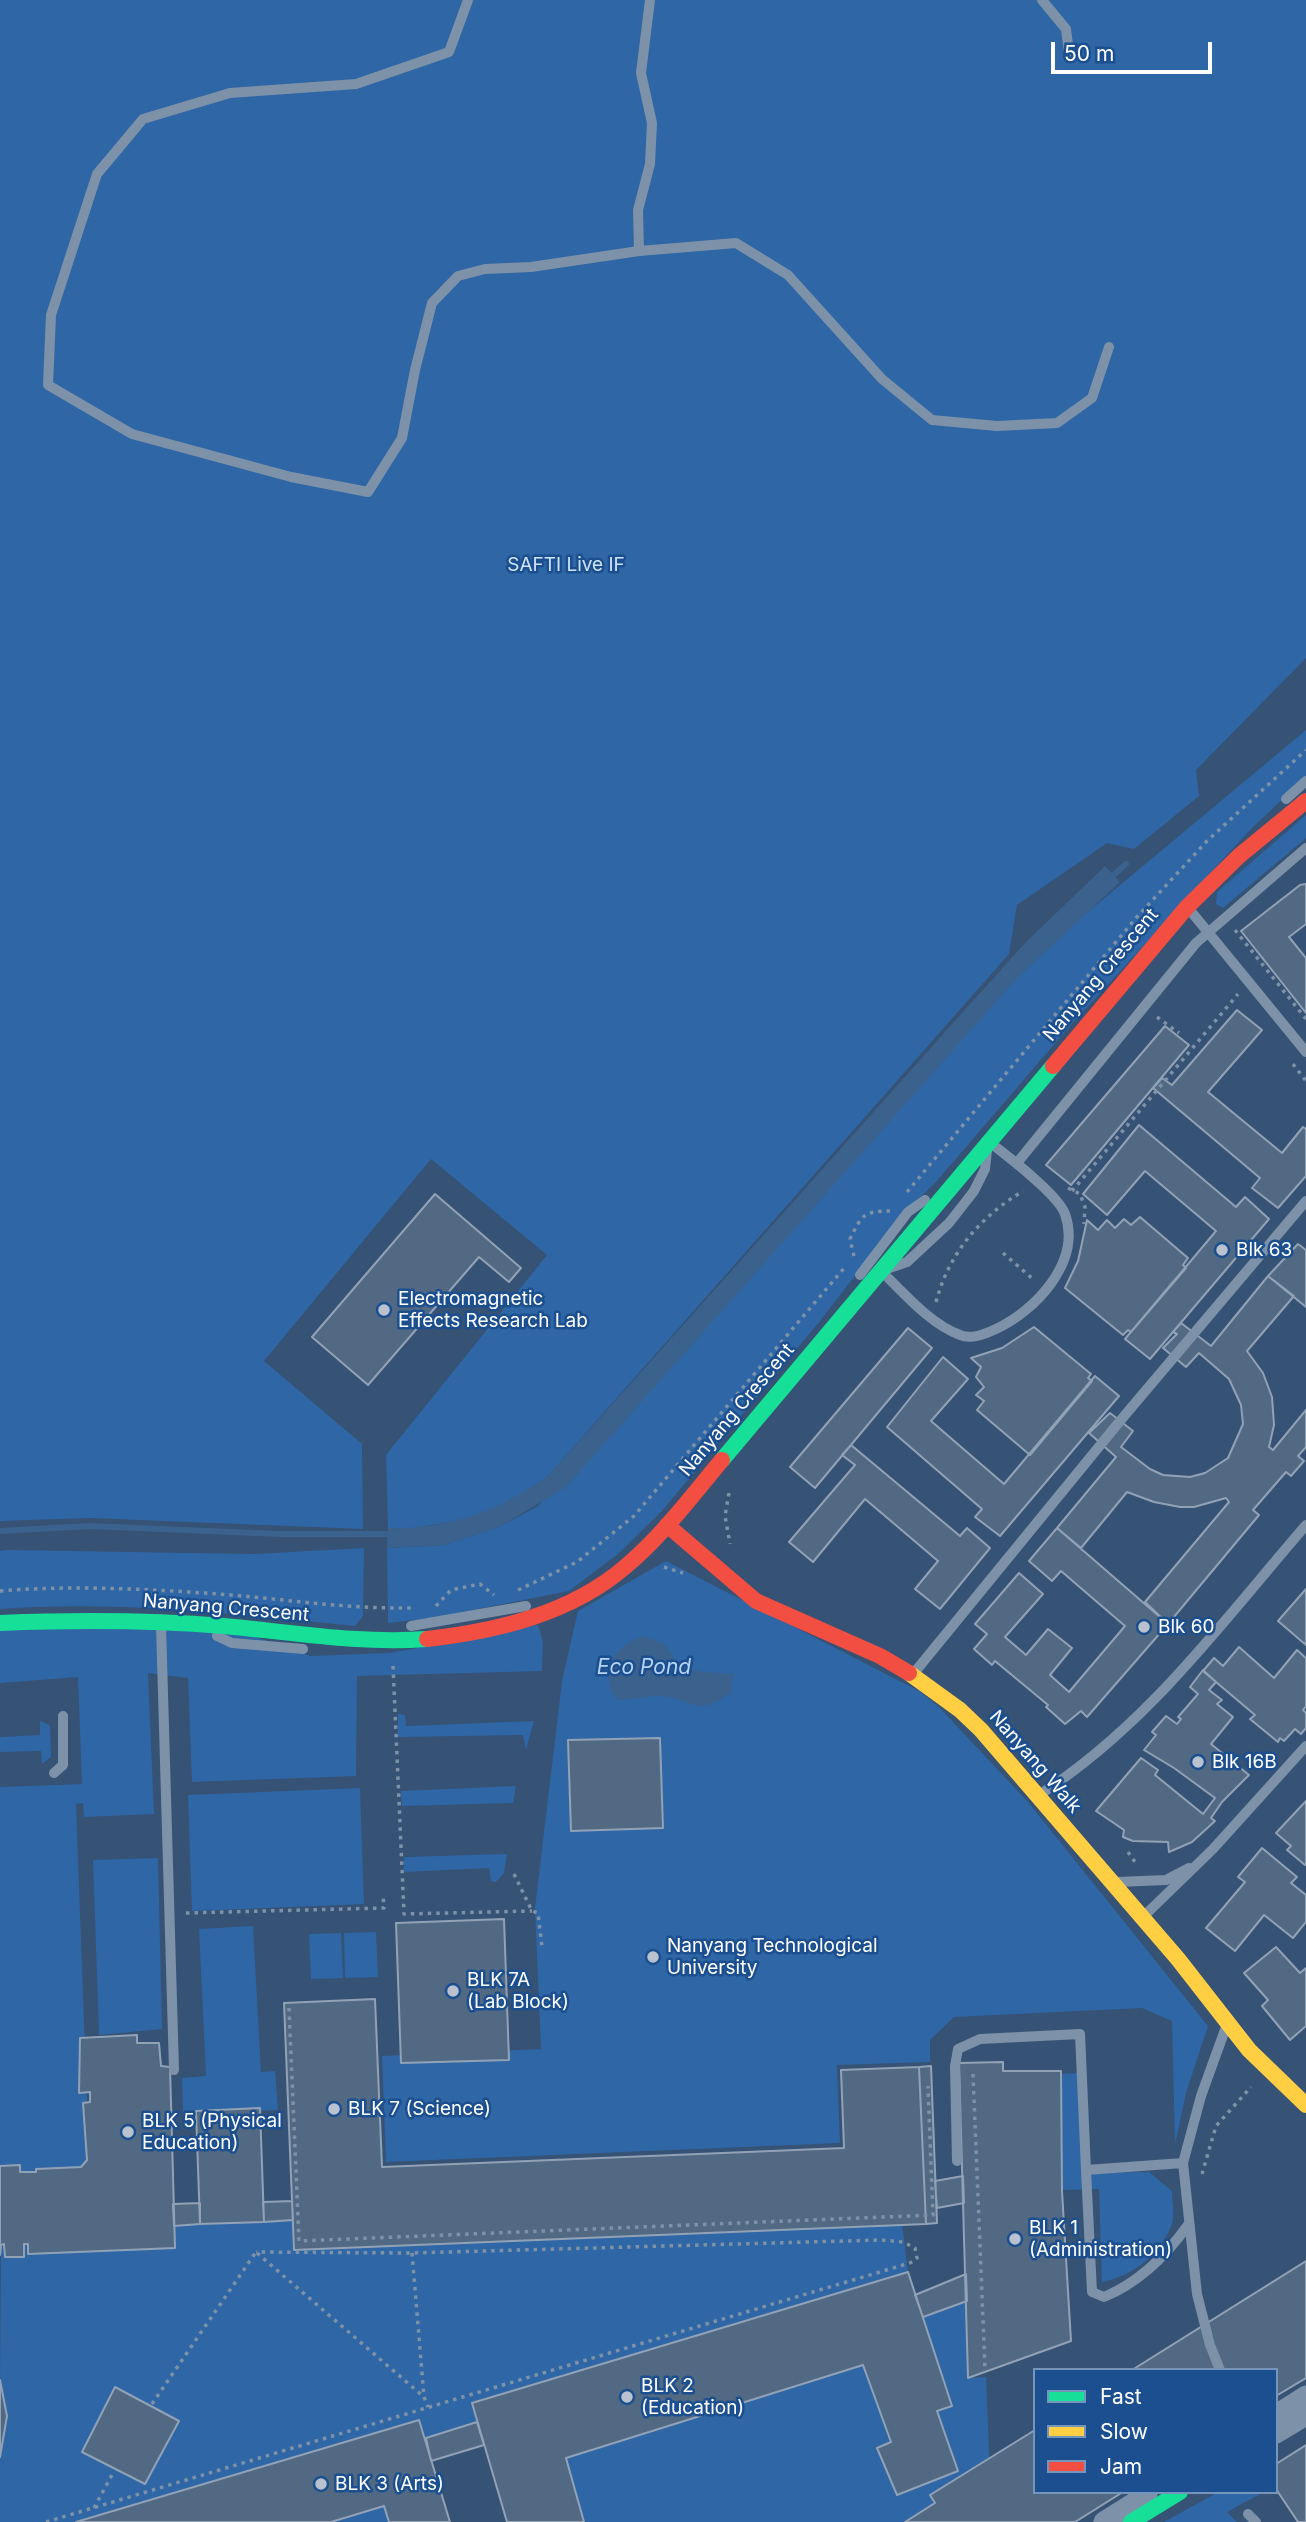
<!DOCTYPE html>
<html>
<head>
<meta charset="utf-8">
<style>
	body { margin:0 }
	#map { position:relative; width:1306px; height:2522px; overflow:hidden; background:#365274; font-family:Inter,sans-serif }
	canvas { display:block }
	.legend { position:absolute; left:1033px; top:2368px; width:245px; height:126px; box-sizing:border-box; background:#1b4f8f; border:2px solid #7695bc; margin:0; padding:9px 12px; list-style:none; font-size:21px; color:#fff }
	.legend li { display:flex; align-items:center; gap:14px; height:35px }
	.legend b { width:35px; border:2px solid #7695bc }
	.scale { position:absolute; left:1051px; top:42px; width:161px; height:32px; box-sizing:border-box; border:4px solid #fff; border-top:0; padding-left:9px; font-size:21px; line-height:24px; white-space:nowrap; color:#fff; -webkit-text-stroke:5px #1b4f8f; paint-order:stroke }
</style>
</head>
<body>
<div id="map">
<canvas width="1306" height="2522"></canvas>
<ul class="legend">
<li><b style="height:9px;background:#16e098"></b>Fast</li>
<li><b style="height:9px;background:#ffcf43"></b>Slow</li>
<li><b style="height:9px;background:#f24e42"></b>Jam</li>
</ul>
<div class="scale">50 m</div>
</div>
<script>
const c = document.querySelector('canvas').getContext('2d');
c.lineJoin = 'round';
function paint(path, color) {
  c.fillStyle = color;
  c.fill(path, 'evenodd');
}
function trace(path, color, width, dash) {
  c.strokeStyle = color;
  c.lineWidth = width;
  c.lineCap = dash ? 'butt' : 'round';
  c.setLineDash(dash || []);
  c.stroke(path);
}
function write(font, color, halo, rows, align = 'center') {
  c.font = font + ' Inter,sans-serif';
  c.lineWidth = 5;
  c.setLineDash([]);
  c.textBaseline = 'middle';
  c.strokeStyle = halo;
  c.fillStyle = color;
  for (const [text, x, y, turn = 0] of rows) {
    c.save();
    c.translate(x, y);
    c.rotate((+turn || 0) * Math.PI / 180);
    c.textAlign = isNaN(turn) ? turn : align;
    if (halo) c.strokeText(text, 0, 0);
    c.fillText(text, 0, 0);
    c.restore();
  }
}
const green = new Path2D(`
	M0,0H1306V658L1196,770L1199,796L1134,849L1107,843L1017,905L1009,954L548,1476L515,1500L475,1518L408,1529L388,1528L386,1455L547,1255L431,1159L264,1361L362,1444L363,1529L90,1518L0,1521Z
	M1306,730V777L1248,832L1070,1026L936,1182L902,1215L820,1321L662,1511L618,1554L569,1591L433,1618L388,1623L387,1548L444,1545L501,1526L538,1506L927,1078L998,994L1071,926Z
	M1306,815V838L1223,908L1216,904L1217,892Z
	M364,1548L363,1616L355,1626C237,1614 118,1600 0,1609V1551L6,1550L255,1554Z
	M666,1561L919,1691L939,1707L1028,1802L1208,2026L1186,2093L1175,2145L1172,2021L1142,2008L954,2017L930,2040V2062L837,2065L840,2143L386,2162L382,2056L541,2049L535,1908L562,1681L578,1611Z
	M0,1623L224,1626L310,1656L390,1653L538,1625L543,1642L542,1671L357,1676L356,1776L192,1782L188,1678L148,1673L154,1814L84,1817L83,1803L76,1804L88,2129L87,2160L81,2167L20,2172V2165L1,2166L0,2173V1787L82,1784L78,1677L0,1683Z
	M398,1714L405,1715L406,1726L534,1721L526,1750L523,1735L398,1737Z
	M40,1721L50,1725L51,1757L42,1764L41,1751L0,1752V1737L40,1735Z
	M516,1786L513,1803L402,1806L401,1791Z
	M360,1788L364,1904L192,1911L188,1795Z
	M507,1854L504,1873L496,1882L491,1881L489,1868L404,1872V1857Z
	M158,1858L162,2029L99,2035L93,1860Z
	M253,1926L261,2072L275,2071L278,2110L183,2114L182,2078L206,2076L199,1929Z
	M376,1932L378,1977L345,1978L344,1933Z
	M341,1933L343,1978L311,1979L309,1934Z
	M1081,2073L1086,2173L1149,2172L1172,2191C1172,2201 1175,2215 1172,2224C1161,2254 1132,2277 1102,2282L1099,2189L1063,2190L1058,2074Z
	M293,2220L294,2250L902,2224L908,2272L472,2403L477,2422L426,2438L418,2420L76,2522H0V2457L7,2416L0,2380L1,2245L4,2244L6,2257L23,2256L24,2244H28L29,2253L175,2248L174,2226Z
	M967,2301L968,2378L986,2377L992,2522H584L566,2458L863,2365L891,2442L877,2448L897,2495L937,2411L952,2406L923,2317Z
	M1218,2492H1264L1227,2512L1237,2522H1164Z
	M384,2506L389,2522H331Z`);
const water = new Path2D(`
	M1105,866L1120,882L1016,979L566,1487L501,1526L444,1545L387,1548L388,1528C449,1530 500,1510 548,1476L970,1004L1027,941Z
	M643,1636L665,1644L675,1660L695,1671L733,1674L731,1693C691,1719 695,1698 659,1696C645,1696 630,1700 616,1700C599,1670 613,1647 643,1636Z`);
const stream = new Path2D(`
	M1109,879L1126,864
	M0,1531L90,1526L279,1534H393`);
const building = new Path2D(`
	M1306,884V924L1289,937L1306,958V1013L1241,931L1300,885Z
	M1237,1010L1262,1030L1208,1092L1282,1153L1303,1127L1306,1129V1176L1278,1208L1252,1188L1260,1178L1153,1088L1162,1078L1172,1085Z
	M1165,1026L1189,1045L1071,1185L1046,1165Z
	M1139,1125L1236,1207L1245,1197L1269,1219L1150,1359L1125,1339L1216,1231L1145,1171L1107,1215L1083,1194Z
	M435,1194L521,1268L509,1282L479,1257L368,1385L312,1337Z
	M1140,1217L1188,1258L1183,1265L1186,1268L1131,1332L1128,1330L1123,1335L1065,1288L1078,1261L1087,1220L1098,1230L1107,1220L1115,1228L1124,1219L1131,1225Z
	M1298,1244L1306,1250V1307L1268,1276Z
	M1268,1276L1294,1296L1247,1351L1263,1373L1272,1397L1274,1425L1269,1447L1273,1450L1306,1410V1447L1298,1456L1304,1461L1291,1476L1286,1472L1253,1510L1259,1515L1168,1624L1145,1602L1229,1502L1226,1498L1194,1507H1180L1154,1502L1127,1492L1081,1548L1057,1528L1116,1457L1089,1433L1110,1413L1133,1431L1121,1447L1150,1469L1163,1475L1190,1477L1205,1473L1228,1458L1243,1424L1241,1405L1229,1379L1199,1353L1186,1367L1163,1348L1177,1334L1173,1332L1181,1323L1211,1346Z
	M1034,1327L1091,1374L1088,1378L1092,1381L1030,1455L977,1410L984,1401L976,1395L984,1387L976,1377L981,1367L971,1358L1002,1348Z
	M908,1328L932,1348L815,1488L790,1467Z
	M943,1357L968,1379L931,1421L1004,1484L1095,1376L1119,1396L1000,1536L975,1517L982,1509L887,1427Z
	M851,1445L960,1536L967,1528L990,1548L940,1609L915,1589L938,1561L865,1499L813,1562L789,1542L855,1465L842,1455Z
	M1057,1528L1168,1624L1087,1717L1081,1711L1065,1724L1046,1707L1048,1705L995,1661L992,1665L974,1649L987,1634L975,1624L1019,1573L1043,1594L1005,1637L1026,1655L1048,1629L1072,1648L1050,1675L1069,1692L1125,1626L1061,1571L1052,1581L1029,1561Z
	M1306,1589V1645L1278,1621Z
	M1239,1647L1274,1678L1297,1650L1306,1658V1706L1303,1710L1306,1713V1728L1301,1734L1295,1729L1284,1741L1280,1738L1278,1742L1250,1719L1255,1715L1203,1671L1214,1658L1223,1666Z
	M1203,1670L1216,1682L1209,1690L1222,1700L1217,1704L1233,1717L1211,1744L1249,1775L1222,1802L1211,1818L1215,1821L1192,1842L1169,1852L1168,1842L1133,1841L1123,1837L1124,1830L1096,1811L1141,1758L1158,1770L1155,1775L1203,1814L1215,1798L1174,1768L1144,1750L1156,1735L1152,1732L1166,1716L1177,1724L1181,1719L1178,1717L1198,1694L1190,1687Z
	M660,1738L663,1828L571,1831L568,1740Z
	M1306,1801V1864L1305,1865L1287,1850L1291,1846L1276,1833Z
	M1262,1848L1297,1877L1291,1883L1306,1895V1922L1293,1938L1264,1915L1235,1951L1206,1928L1245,1882L1238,1877Z
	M504,1919L509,2060L401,2063L396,1923Z
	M1276,1947L1300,1973L1306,1968V2026L1290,2040L1262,2006L1268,2000L1244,1973Z
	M375,1999L382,2167L844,2148L841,2070L919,2067L926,2224L294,2250L284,2003Z
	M137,2035V2043H159L161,2066L170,2067L175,2248L28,2254V2244H24V2257H5L4,2244L1,2245L0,2255V2166L20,2165V2172H36V2169L81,2167L87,2160L83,2103L90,2102V2092L79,2093L80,2038Z
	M1003,2062V2071H1061L1062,2191L1071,2341L968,2378L959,2063Z
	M931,2066L937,2223L926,2224L919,2067Z
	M260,2108L264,2222L200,2224L196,2111Z
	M963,2176L964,2203L937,2208L935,2181Z
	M292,2201L293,2220L264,2222L263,2202Z
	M200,2203V2224L174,2226L173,2204Z
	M1306,2261V2378L1276,2396V2370H1132Z
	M908,2272L952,2406L937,2411L958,2471L897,2495L877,2448L891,2442L863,2365L566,2458L584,2522H507L472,2403Z
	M966,2274L967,2301L923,2317L915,2295Z
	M0,2380L7,2416L0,2457Z
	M115,2387L179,2421L145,2484L82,2452Z
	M419,2420L450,2522H389L384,2506L331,2522H76Z
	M477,2422L484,2445L431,2461L426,2438Z
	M1035,2430V2492H1123L1075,2522H905L935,2503L930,2495Z
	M1306,2445V2522H1298L1276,2489V2464Z`);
const path = new Path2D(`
	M1235,930L1306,1019
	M1157,1017L1179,1033
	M1293,1064L1306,1081
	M1068,1188L1080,1194L1085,1207L1084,1224
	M1072,1191L1238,994
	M907,1192L1136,918L1207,841L1306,750
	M1003,1253L1034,1280
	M854,1256L850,1239C862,1214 865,1211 890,1211
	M936,1302C949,1253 980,1217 1023,1191
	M729,1493L725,1516L730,1544
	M664,1567L683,1573
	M518,1590L577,1562L634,1516L845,1267
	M0,1591C72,1585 147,1589 219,1594C284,1599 346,1609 411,1608
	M436,1606L451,1590L480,1584L494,1595
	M393,1666L404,1914L532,1911
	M1128,1852L1137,1865
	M514,1874L532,1911L538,1913L542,1947
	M186,1913L384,1908L383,1895
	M289,2008L299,2241L933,2215L928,2086
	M973,2074L985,2369
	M1202,2174L1216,2126L1251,2087
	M257,2253L424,2397
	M412,2253L424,2397L428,2407
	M152,2404L256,2252
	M94,2508L113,2473
	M46,2522L913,2262L917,2258L915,2248L903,2242L881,2240L412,2253L256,2252`);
const lane = new Path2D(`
	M468,0L449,52L356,84L230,93L143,119L97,174L51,315L48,385L132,434L291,477L368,492L402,438L415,370L432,303L458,276L485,269L531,267L639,251L736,243L788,275L882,379L932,420L997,426L1057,423L1092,398L1109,347
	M1042,0L1066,29L1069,53
	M639,251L638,210L650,164L652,123L641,73L650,0
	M1286,799L1306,781
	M1189,909L1306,1052
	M988,1141C1006,1155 1058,1194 1065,1214C1082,1262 1035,1311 996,1329C985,1334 971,1340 960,1335C930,1324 904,1293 881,1271L907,1262L949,1223L974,1191L985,1169Z
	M1017,1163L1196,943L1306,848
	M860,1275L908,1212L925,1200
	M161,1625L174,2070
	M411,1626L526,1606
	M217,1636L232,1643L303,1649
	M914,1673L1120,1421L1306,1201
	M54,1773L63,1765V1716
	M1039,1795C1148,1725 1222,1622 1306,1525
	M1117,1882L1166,1880L1189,1868
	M1144,1916L1213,1849L1306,1746
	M957,2161L955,2066L958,2049L980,2039L1080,2034L1086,2170
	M1183,2163L1086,2170L1092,2292L1104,2297C1140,2282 1166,2256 1188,2225
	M1220,2370L1210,2345L1197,2294L1183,2163L1201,2096L1226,2027
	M1248,2514L1256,2522`);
const street = new Path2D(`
	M1276,2415L1306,2396
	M1276,2433L1306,2415
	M1104,2522L1147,2495`);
const fast = new Path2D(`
	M722,1460L1053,1066
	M0,1623C75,1620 150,1620 224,1626C292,1632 358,1644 427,1639
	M1131,2522L1180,2492`);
const slow = new Path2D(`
	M909,1673L960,1710L981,1730L1178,1959L1249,2050L1306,2105`);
const jam = new Path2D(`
	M1053,1066L1187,907L1239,856L1306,801
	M667,1525L756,1601L880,1656L909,1673
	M427,1639C497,1631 570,1614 625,1567C662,1536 691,1497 722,1460`);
const markers = [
	[1222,1250,7,"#b9c2ce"],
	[384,1310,7,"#b9c2ce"],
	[1144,1627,7,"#b9c2ce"],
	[1198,1762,7,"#b9c2ce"],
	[653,1957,7,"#b9c2ce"],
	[453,1991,7,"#b9c2ce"],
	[334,2109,7,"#b9c2ce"],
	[128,2132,7,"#b9c2ce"],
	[1015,2239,7,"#b9c2ce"],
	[627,2397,7,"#b9c2ce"],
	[321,2484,7,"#b9c2ce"]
];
const parkNames = [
	["SAFTI Live IF",566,565]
];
const streetNames = [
	["Nanyang Crescent",1101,975,-50],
	["Nanyang Crescent",737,1410,-50],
	["Nanyang Crescent",226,1608,5],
	["Nanyang Walk",1035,1762,49]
];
const poiNames = [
	["Blk 63",1236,1250],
	["Electromagnetic",398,1299],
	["Effects Research Lab",398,1321],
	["Blk 60",1158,1627],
	["Blk 16B",1212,1762],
	["Nanyang Technological",667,1946],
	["University",667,1968],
	["BLK 7A",467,1980],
	["(Lab Block)",467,2002],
	["BLK 7 (Science)",348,2109],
	["BLK 5 (Physical",142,2121],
	["Education)",142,2143],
	["BLK 1",1029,2228],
	["(Administration)",1029,2250],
	["BLK 2",641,2386],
	["(Education)",641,2408],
	["BLK 3 (Arts)",335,2484]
];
const waterNames = [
	["Eco Pond",644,1668]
];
paint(green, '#2f66a5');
paint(water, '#3b618d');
trace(stream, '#3b618d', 6);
paint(building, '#526984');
trace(building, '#92a2b6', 2);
trace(path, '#7d92a8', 3.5, [3.5, 5]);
trace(lane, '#7d92a8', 10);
trace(street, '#7d92a8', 21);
trace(fast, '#16e098', 16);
trace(slow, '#ffcf43', 16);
trace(jam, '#f24e42', 16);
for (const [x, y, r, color] of markers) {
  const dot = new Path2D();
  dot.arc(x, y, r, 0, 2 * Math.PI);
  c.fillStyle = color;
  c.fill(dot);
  trace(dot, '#1b4f8f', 2.5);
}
write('19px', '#cfe3fa', '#1b4f8f', parkNames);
write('19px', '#fff', '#1b4f8f', streetNames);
write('19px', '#fff', '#1b4f8f', poiNames, 'left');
write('italic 21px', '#b5d3f5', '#1b4f8f', waterNames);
</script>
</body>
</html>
